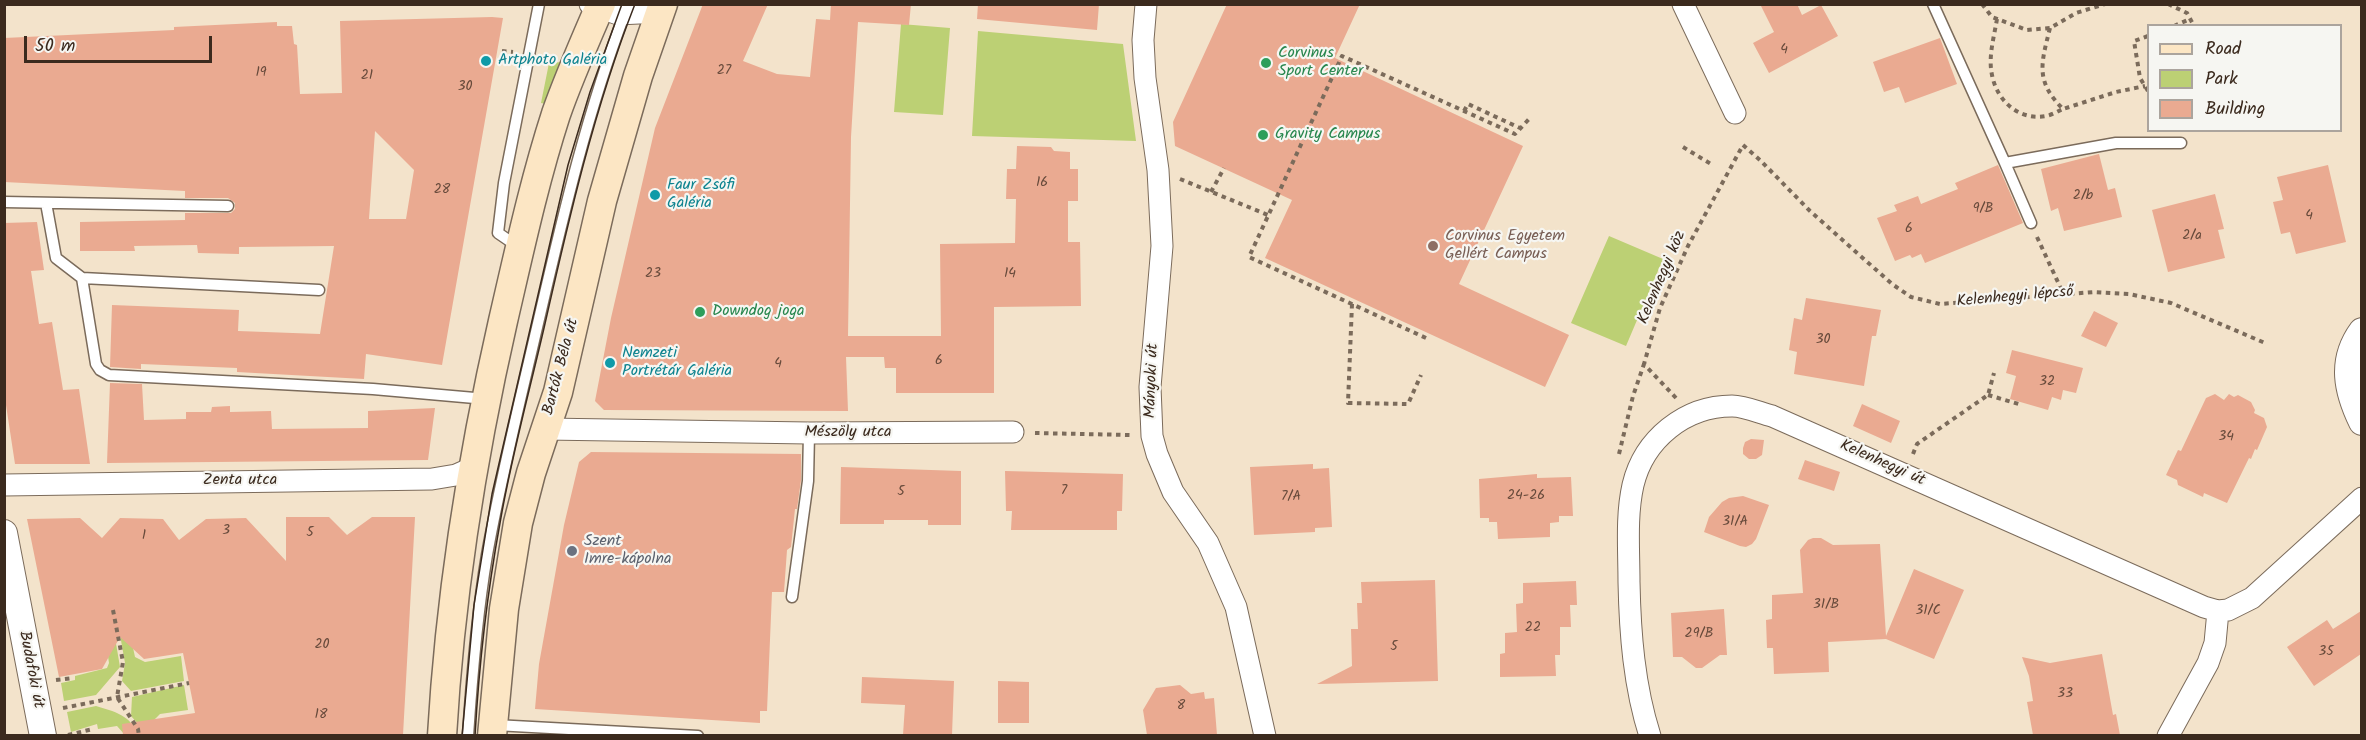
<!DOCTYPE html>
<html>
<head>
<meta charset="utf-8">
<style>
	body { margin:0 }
	#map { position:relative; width:2366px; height:740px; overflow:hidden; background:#f3e3cb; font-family:Kalam,sans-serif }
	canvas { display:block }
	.frame { position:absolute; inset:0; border:6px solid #3b2a1e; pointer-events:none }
	.legend { position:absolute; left:2147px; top:24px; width:195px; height:108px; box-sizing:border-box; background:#f6f6f2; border:2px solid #aba49d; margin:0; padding:8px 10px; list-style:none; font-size:18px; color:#3b2a1e }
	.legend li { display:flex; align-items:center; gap:12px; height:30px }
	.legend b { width:30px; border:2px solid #aba49d }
	.scale { position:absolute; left:24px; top:36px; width:188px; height:27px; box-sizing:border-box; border:3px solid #3b2a1e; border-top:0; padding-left:8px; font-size:18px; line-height:21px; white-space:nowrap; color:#3b2a1e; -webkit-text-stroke:4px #f6f6f2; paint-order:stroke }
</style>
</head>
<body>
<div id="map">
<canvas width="2366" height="740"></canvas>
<div class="frame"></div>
<ul class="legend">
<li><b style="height:8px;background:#fce6c4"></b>Road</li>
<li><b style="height:16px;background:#bcd074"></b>Park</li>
<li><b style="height:16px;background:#eaaa91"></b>Building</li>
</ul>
<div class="scale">50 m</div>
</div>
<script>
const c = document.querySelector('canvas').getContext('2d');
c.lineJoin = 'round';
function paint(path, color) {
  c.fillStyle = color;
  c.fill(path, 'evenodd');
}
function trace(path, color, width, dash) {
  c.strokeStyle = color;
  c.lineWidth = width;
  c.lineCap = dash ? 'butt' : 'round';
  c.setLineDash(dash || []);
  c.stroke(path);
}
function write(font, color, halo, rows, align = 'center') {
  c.font = font + ' Kalam,sans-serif';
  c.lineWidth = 4.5;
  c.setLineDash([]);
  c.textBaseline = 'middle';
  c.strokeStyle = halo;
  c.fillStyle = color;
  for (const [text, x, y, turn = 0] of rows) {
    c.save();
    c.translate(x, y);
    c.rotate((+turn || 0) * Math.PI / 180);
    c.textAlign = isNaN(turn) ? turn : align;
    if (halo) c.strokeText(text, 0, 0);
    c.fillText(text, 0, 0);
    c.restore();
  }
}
const green = new Path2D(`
	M901,24L950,28L943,115L894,112Z
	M978,31L1123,44L1136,141L972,136Z
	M562,62L546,104L541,103L549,63Z
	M1609,236L1663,259L1626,346L1571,323Z
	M125,610L135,657L145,662L181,656L184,681L131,691L122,681L125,663L116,612Z
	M111,614L120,667L96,695L64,701L61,683L75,680V676L107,668L109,663L104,630Z
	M184,685L188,710L160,714L150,724L152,735H141L139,725L131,716L132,697Z
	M96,706C113,711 133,716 137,735H125L117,726L98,729L97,724L71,732L67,712Z`);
const building = new Path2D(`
	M703,4H768L743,61L777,74L810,77L816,19L830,20L831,4H911L909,25L858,22L851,137L848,336H941L940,244L1015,243L1016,199H1006L1007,169H1016L1017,146L1051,147L1054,151L1070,152V169H1078V201H1068V242H1080L1081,306L994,307V393H896V368H885L884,357H846L848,411L604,410L595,401L611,318L655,128Z
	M978,4H1099L1097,30L977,19Z
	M1227,4H1360L1335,58L1523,146L1459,284L1569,335L1545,387L1265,258L1292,200L1175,146L1173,122Z
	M1760,4H1797L1802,15L1821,5L1838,36L1769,73L1753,43L1774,32Z
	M492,17L503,18L442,365L366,354L364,379L237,372V368L141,364V369L110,367L112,305L239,310L238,331L320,334L334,246L239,247V254L198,253L197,245L134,246L135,251H80V222L185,220V213H231L235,209V203L228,198H185V191L4,182V38L174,30V27L277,22V26H292L294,44L297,45L300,94L342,93L340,21ZM375,131L414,170L406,219H369Z
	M1940,38L1957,84L1905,103L1899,87L1884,92L1873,62Z
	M2099,154L2108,190L2115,188L2122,217L2064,231L2058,208L2051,211L2041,169Z
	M1998,165L2023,223L1925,263L1921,254L1912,258L1910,255L1895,261L1877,218L1897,211L1894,205L1918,196L1921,204L1958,189L1955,183Z
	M2328,165L2346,242L2296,254L2290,232L2281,234L2273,202L2283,200L2277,177Z
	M2215,194L2224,229L2218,230L2225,258L2168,272L2152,210Z
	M37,222L44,270L31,271L39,324L52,322L63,390L79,389L90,464H15L4,392V223Z
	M1806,298L1881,310L1876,336H1872L1864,386L1794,374L1797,352L1789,350L1794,318L1802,320Z
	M2094,311L2118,323L2106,347L2081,336Z
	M2012,350L2083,368L2076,393L2063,390L2061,400L2052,397L2048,410L2010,399L2016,376L2006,373Z
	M110,383L142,384L144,420L186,419V412H211L212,407L230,406V412L271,411L272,429L368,428V411L435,408L428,460L107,463Z
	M2215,394L2224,400L2229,394L2234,397L2238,395L2251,402L2255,410L2254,413L2264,418L2267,427L2257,450L2255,449L2251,459L2249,458L2227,503L2204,493L2203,497L2178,485L2177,480L2166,475L2178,450L2181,451L2206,398Z
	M1862,404L1900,421L1891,443L1853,426Z
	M1751,439L1764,440L1762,455L1756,459H1749L1743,454V448L1745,442Z
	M591,452L801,454V480L797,509H795L791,547L787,550L784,592H772L767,711H760V723L535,709L539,664L564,525L579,462Z
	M1805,460L1840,472L1834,491L1798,479Z
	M1313,464V469L1329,468L1332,527L1315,528V532L1254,535L1250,467Z
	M841,467L961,471V525H928V520H884V524H840Z
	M1005,471L1123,474L1122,511H1117V530H1011L1012,511H1006Z
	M1537,474V478L1571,477L1573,516H1559V522L1550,523V537L1498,539L1497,522H1489V518H1480L1479,479Z
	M1743,496L1769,505L1756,539L1752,544L1746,547L1740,546L1704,532L1709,517L1722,502L1729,498Z
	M286,517H329L347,535L372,517H415L403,735H123L122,724L195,713L183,653L144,659L120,637L102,669L59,677L27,519L80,518L102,538L120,518L163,519L179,540L206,519L246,518L286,561Z
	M1813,538H1821L1833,545L1880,544L1886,636L1914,569L1964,590L1934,659L1886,639L1828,642L1829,672L1774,674L1773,648H1767L1766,620L1772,619V595L1803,593L1800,550L1808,540Z
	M1435,580L1438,681L1317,684L1352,666L1351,629H1358L1357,603H1362L1361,582Z
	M1576,581L1577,605H1570L1571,627H1560V655H1555L1556,676L1500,677V654L1505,653V633L1517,632L1516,604L1523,603V583Z
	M1724,609L1727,655H1720L1702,668H1696L1682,657H1673L1671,613Z
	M2361,611V654L2314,686L2287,647L2327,620L2333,629Z
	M2102,654L2113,715L2116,714L2120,735H2033L2027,702L2033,701L2029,676L2022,657L2050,663Z
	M862,677L954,681L952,735H903L905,705L861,703Z
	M998,681L1029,682V723H998Z
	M1180,685L1191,694L1204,692L1205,699L1214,698L1217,735H1147L1143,710L1156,688Z`);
const path = new Path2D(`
	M1982,4L1992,17L2027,30L2050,28L2076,13L2105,4
	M2168,4L2187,13L2194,26
	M1997,19C1994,37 1988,57 1992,75C1997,101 2019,121 2046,116C2052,115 2058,111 2063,109
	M2174,26L2190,19
	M2050,28C2041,64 2035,81 2063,109L2116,92L2145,86
	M2148,36L2134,41L2140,78L2148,91
	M502,51L513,52
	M1464,111L1468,104L1520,128
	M1743,145L1760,160L1810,211L1892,284L1911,297L1940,304L2094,292L2129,294L2171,303L2265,343
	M1683,147L1711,164
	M1180,179L1268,215
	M1211,192L1224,168
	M2037,237L2063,293
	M1352,304L1348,403L1408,404L1421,375
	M1426,338L1249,257L1342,56L1515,134L1531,117
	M1988,395L2022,405
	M1676,398L1644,364L1660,308L1688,246L1743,145
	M1035,433L1130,435
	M1619,454L1633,396L1644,364
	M1913,454L1917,444L1988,395L1994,373
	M113,610L123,662L117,697L138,729L139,736
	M56,680L73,678
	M63,708L189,683
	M68,735L93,729`);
const service = new Path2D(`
	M1933,4L2005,163L2116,143H2181
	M2005,163L2031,223
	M4,202L228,206
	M46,203L56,258L82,278
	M517,246L498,233L504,183L539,4
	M319,290L82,278L96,364L100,370L109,375L373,389L486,399
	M792,597L808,481L809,433
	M495,725L698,736
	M468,736C472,675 477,614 487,555C501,476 521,397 539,319C563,216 587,112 625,13`);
const minor = new Path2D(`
	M590,4L618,14L660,12
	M1146,4L1143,40L1145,78L1158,170L1162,246L1150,387L1152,436L1157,454L1173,492L1208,543L1236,607L1265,736
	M1683,4L1735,113
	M545,429L809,433L1013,432
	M4,485L432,479L456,475L474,467
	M1650,736C1634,686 1630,633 1629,582C1629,550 1626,516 1633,485C1644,439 1685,406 1732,406C1745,406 1760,413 1772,416L2204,607L2218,611L2228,610L2252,598L2362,498
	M2168,736L2208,663L2215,643L2218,611`);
const tertiary = new Path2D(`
	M2362,331C2340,361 2347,391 2362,422
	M4,533L43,736`);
const secondary = new Path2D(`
	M442,736C450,596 472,457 503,321C519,252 534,182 556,114C569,77 585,41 601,4
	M492,736L504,609L518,523L531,473L558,392L602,201L638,76L663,4`);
const tram = new Path2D(`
	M462,736L474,605L492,494L568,165L590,92L622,4
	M475,736C479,664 487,594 500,523C511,458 529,393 544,328C569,218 594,109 635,4`);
const markers = [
	[486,61,6,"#0f9aa8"],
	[1266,63,6,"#2e9e5b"],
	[1263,135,6,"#2e9e5b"],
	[655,195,6,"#0f9aa8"],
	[1433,246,6,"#8d6e63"],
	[700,312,6,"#2e9e5b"],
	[610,363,6,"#0f9aa8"],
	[572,551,6,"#6b7280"]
];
const numberNames = [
	["4",1784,51],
	["27",724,72],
	["19",261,74],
	["21",367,77],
	["30",465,88],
	["16",1042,184],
	["28",442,191],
	["2/b",2083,197],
	["9/B",1983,210],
	["4",2309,217],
	["6",1909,230],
	["2/a",2192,237],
	["23",653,275],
	["14",1010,275],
	["30",1823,341],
	["6",939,362],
	["4",778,365],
	["32",2047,383],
	["34",2226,438],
	["7",1064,492],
	["5",901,493],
	["24-26",1526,497],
	["7/A",1291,498],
	["31/A",1735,523],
	["3",226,532],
	["5",310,534],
	["1",144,537],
	["31/B",1826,606],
	["31/C",1928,612],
	["22",1533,629],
	["29/B",1699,635],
	["20",322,646],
	["5",1394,648],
	["35",2326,653],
	["33",2065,695],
	["8",1181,707],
	["18",321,716]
];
const leisureNames = [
	["Corvinus",1278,54],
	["Sport Center",1278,72],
	["Gravity Campus",1275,135],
	["Downdog joga",712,312]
];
const cultureNames = [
	["Artphoto Galéria",498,61],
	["Faur Zsófi",667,186],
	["Galéria",667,204],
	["Nemzeti",622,354],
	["Portrétár Galéria",622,372]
];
const educationNames = [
	["Corvinus Egyetem",1445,237],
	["Gellért Campus",1445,255]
];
const streetNames = [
	["Kelenhegyi köz",1663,278,-67],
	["Kelenhegyi lépcső",2015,298,-5],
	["Bartók Béla út",562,367,-75],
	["Mányoki út",1153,381,-88],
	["Mészöly utca",848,433],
	["Kelenhegyi út",1882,464,24],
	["Zenta utca",240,481],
	["Budafoki út",30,670,79]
];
const worshipNames = [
	["Szent",584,542],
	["Imre-kápolna",584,560]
];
paint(green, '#bcd074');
paint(building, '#eaaa91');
trace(service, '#7b6b5b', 13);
trace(minor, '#7b6b5b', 23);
trace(tertiary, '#7b6b5b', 28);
trace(secondary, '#7b6b5b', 31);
trace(path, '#7b6b5b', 4, [4.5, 4.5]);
trace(service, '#fff', 10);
trace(minor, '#fff', 21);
trace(tertiary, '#fff', 26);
trace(secondary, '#fce6c4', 28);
trace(tram, '#3b2a1e', 1.5);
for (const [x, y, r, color] of markers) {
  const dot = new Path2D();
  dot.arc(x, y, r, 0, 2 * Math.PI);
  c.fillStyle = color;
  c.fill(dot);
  trace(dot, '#f6f6f2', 2);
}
write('14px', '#674a3b', null, numberNames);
write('16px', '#27864d', '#f6f6f2', leisureNames, 'left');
write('16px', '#0d838f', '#f6f6f2', cultureNames, 'left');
write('16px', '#785e54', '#f6f6f2', educationNames, 'left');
write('16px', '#3b2a1e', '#f6f6f2', streetNames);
write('16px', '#5b616d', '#f6f6f2', worshipNames, 'left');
</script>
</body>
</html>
